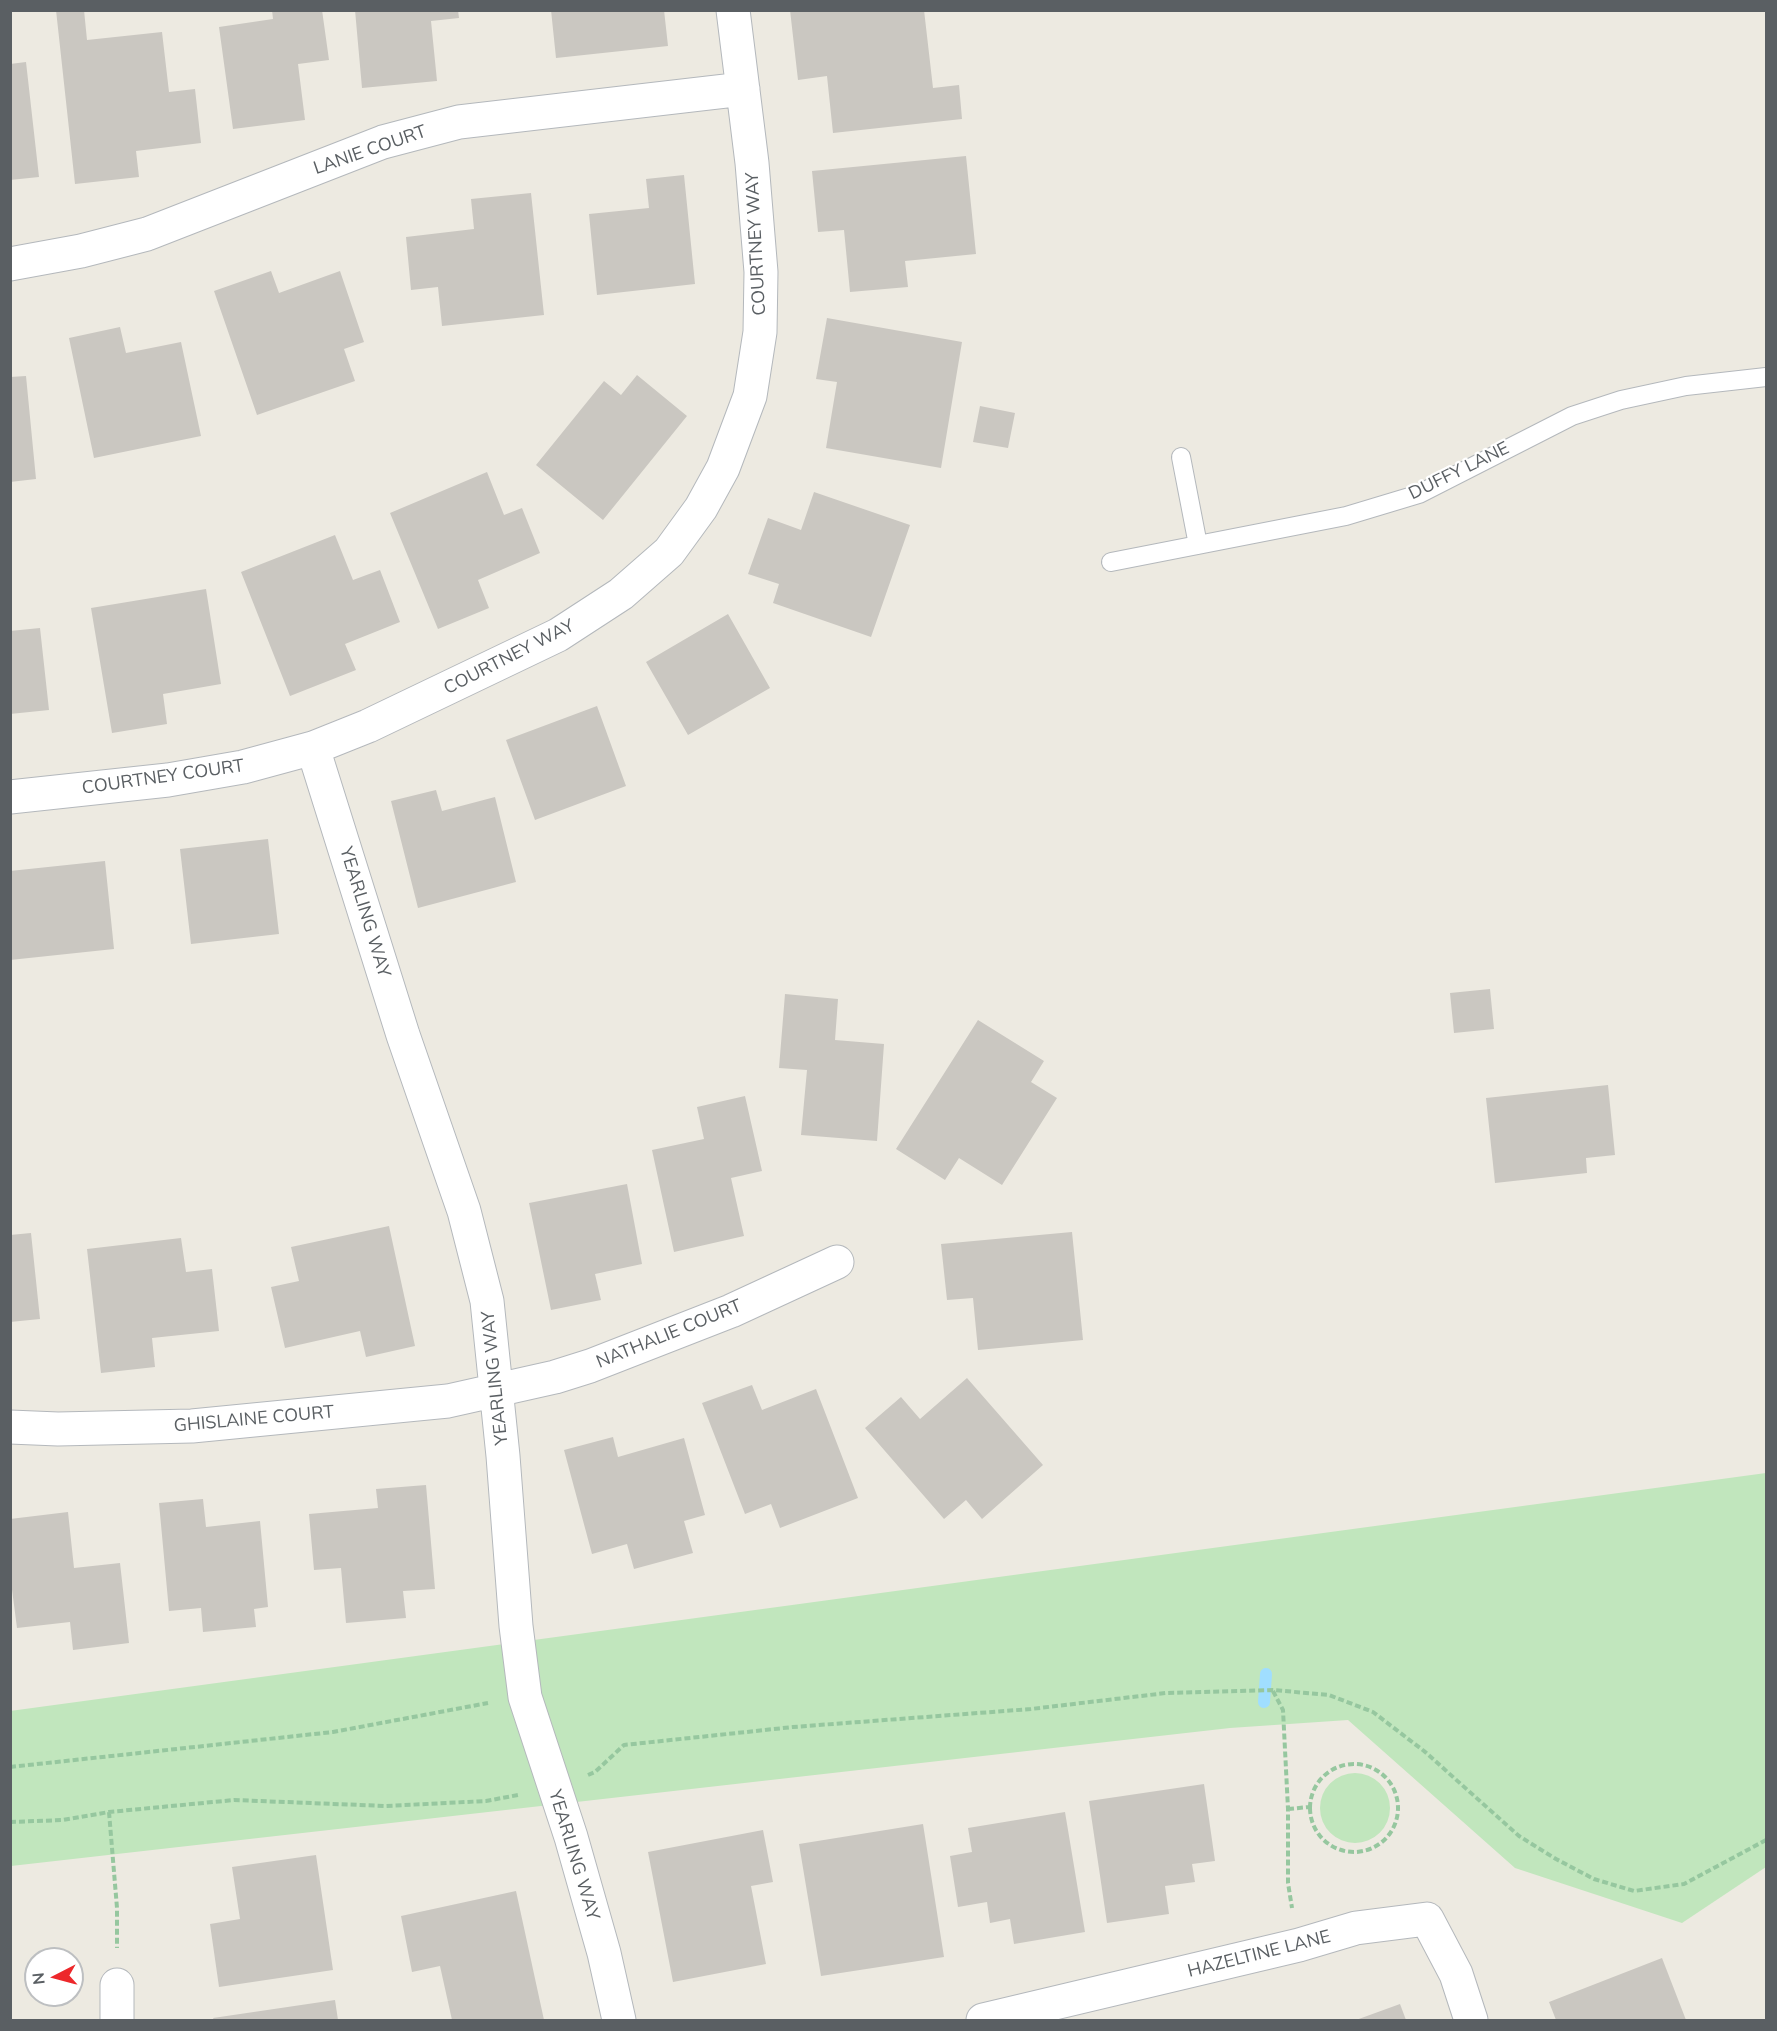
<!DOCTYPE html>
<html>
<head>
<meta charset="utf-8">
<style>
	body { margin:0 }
	#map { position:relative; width:1777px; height:2031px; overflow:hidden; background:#edeae1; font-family:Mulish,sans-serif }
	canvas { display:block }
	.frame { position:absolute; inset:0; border:12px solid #5a5f63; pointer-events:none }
	.north { position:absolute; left:24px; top:1947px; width:60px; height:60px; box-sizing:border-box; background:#fff; border:2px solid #bdbfc1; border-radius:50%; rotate:264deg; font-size:16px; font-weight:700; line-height:24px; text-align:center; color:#5a5f63 }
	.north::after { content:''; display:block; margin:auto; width:21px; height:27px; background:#ed282b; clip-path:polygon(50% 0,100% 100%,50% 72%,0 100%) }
</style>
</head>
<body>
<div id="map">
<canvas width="1777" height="2031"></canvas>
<div class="frame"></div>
<div class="north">N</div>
</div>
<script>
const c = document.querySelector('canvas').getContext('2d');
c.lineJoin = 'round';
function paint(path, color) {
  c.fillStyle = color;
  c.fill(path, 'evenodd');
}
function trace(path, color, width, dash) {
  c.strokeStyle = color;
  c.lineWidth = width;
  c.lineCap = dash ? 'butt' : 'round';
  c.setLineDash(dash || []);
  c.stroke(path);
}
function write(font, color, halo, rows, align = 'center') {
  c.font = font + ' Mulish,sans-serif';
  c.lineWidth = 4.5;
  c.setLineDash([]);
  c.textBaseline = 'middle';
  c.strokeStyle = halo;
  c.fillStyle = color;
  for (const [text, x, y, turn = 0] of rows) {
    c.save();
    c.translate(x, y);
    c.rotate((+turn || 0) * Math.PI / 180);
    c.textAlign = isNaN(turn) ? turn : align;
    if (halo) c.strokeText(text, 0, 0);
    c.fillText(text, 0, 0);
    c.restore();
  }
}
const green = new Path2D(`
	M1766,1473V1867L1682,1923L1515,1868L1348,1720L1230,1728L11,1866L10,1711Z
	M1320 1808a35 35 0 1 1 70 0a35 35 0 1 1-70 0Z`);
const stream = new Path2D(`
	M1264,1702L1266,1674`);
const building = new Path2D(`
	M56,10H84L87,40L162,32L169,92L195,89L201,143L136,151L139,177L75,184Z
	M272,10H322L329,60L298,64L305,120L233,129L219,27L273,19Z
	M355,10H458L459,18L431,21L437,81L362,88Z
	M551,10H664L668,46L556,58Z
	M790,10H924L933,88L959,85L962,119L833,133L827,76L798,80Z
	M26,62L39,177L10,180V64Z
	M966,156L976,254L905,261L908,287L850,292L844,230L818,232L812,171Z
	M684,175L695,284L597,295L589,214L649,208L646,179Z
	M531,193L544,315L442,326L438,287L411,290L406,237L474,229L471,199Z
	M271,271L279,293L340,271L364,342L344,349L355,381L257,415L214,291Z
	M827,318L962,342L941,468L826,448L837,382L816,379Z
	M120,327L126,353L181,342L201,436L94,458L69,338Z
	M637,375L687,416L603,520L536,465L604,381L621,395Z
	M26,376L36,479L10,482V377Z
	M980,406L1015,413L1008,448L973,442Z
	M487,472L504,515L522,508L540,553L478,580L489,608L438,629L390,513Z
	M814,492L910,525L871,637L773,603L779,584L748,574L768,518L801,530Z
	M335,535L353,580L380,570L400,622L345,644L356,670L290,696L241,572Z
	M206,589L221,684L163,694L167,724L112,733L91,608Z
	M728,614L770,688L688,735L646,662Z
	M40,628L49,710L10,714V631Z
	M597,706L626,786L535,820L506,740Z
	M436,790L442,811L495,797L516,882L418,908L391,801Z
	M268,839L279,934L191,944L180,849Z
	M105,861L114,949L10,960V871Z
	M1490,989L1494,1029L1454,1033L1450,993Z
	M785,994L838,999L835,1040L884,1044L877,1141L801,1135L807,1070L779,1068Z
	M978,1020L1044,1061L1031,1082L1057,1098L1002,1185L959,1158L945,1180L896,1149Z
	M1608,1085L1615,1155L1586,1158L1587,1173L1495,1183L1486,1098Z
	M745,1096L762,1171L731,1178L744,1236L674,1252L652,1150L704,1139L697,1107Z
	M627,1184L642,1264L595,1274L601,1300L551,1310L529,1203Z
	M389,1226L415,1346L366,1357L360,1331L285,1348L271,1287L299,1281L291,1247Z
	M1072,1232L1083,1340L978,1350L973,1298L947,1300L941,1244Z
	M31,1233L40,1319L10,1322V1235Z
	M181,1238L186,1272L212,1269L219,1331L152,1338L155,1367L101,1373L87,1249Z
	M967,1378L1043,1465L982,1519L966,1500L944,1519L865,1428L901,1397L920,1419Z
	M752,1385L762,1410L816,1389L858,1498L780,1528L771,1504L745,1514L702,1403Z
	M613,1437L618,1457L684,1438L705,1515L684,1521L693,1553L634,1569L627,1544L592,1554L564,1450Z
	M426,1485L435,1589L403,1591L406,1618L346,1623L341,1568L314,1570L309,1514L378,1508L376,1489Z
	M203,1499L206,1527L260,1521L268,1607L254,1609L256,1627L203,1632L201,1608L169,1611L159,1503Z
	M68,1512L74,1568L120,1563L129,1643L73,1650L70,1622L17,1628L10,1574V1519Z
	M1204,1784L1215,1861L1192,1864L1195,1882L1165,1886L1169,1914L1107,1923L1089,1801Z
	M1065,1812L1085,1932L1014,1944L1010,1919L990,1923L987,1902L958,1907L950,1856L972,1852L968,1828Z
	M923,1824L944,1957L821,1976L799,1844Z
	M763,1830L773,1882L751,1886L766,1964L673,1982L648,1852Z
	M316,1855L333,1970L219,1987L210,1924L240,1919L232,1867Z
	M516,1891L544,2020H452L440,1966L412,1972L401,1916Z
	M1662,1958L1686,2020H1556L1549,2002Z
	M335,2000L338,2020H214L213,2018Z
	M1400,2004L1406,2020H1356Z`);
const path = new Path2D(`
	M1273,1691L1283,1710L1288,1809V1883L1292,1908
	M1310 1808a44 44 0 1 1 88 0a44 44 0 1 1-88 0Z
	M10,1767L333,1732L488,1703
	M588,1775L595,1772L624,1745L793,1727L1031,1709L1166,1693L1273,1690L1329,1695L1373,1712L1424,1751L1519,1836L1556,1859L1594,1879L1634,1891L1684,1884L1766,1840
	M1288,1809L1309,1807
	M109,1812L117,1908V1948
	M10,1822L63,1820L109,1812L234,1800L386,1806L486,1801L518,1795`);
const service = new Path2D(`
	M1181,457L1198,545
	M1111,562L1346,516L1419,494L1572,416L1621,400L1686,386L1766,377`);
const minor = new Path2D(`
	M10,264L81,251L147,234L383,142L459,122L743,89
	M313,748L403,1035L464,1211L487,1301L503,1456L516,1626L525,1697L571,1837L604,1953L619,2020
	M10,797L168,780L243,767L313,748L368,726L558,635L621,594L669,552L701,508L723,468L750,396L760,332L761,272L752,163L733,10
	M10,1427L58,1429L192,1426L448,1401L555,1377L590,1366L731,1311L837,1262
	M117,1985V2020
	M983,2020L1299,1945L1356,1928L1427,1919L1456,1974L1471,2020`);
const streetNames = [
	["LANIE COURT",370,150,-19],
	["COURTNEY WAY",756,244,-93],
	["DUFFY LANE",1459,471,-26],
	["COURTNEY WAY",509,657,-27],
	["COURTNEY COURT",163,777,-8],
	["YEARLING WAY",365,912,73],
	["NATHALIE COURT",669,1334,-22],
	["YEARLING WAY",495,1378,-96],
	["GHISLAINE COURT",254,1419,-5],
	["YEARLING WAY",574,1855,73],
	["HAZELTINE LANE",1259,1954,-14]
];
paint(green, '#c1e6bd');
trace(stream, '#a0deff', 12);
paint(building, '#cac7c1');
trace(service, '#b4b8bc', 20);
trace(minor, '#b4b8bc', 35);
trace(path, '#96c79f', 4, [6, 3]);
trace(service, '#fff', 18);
trace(minor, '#fff', 33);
write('18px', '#5a5f63', '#fff', streetNames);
</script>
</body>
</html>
